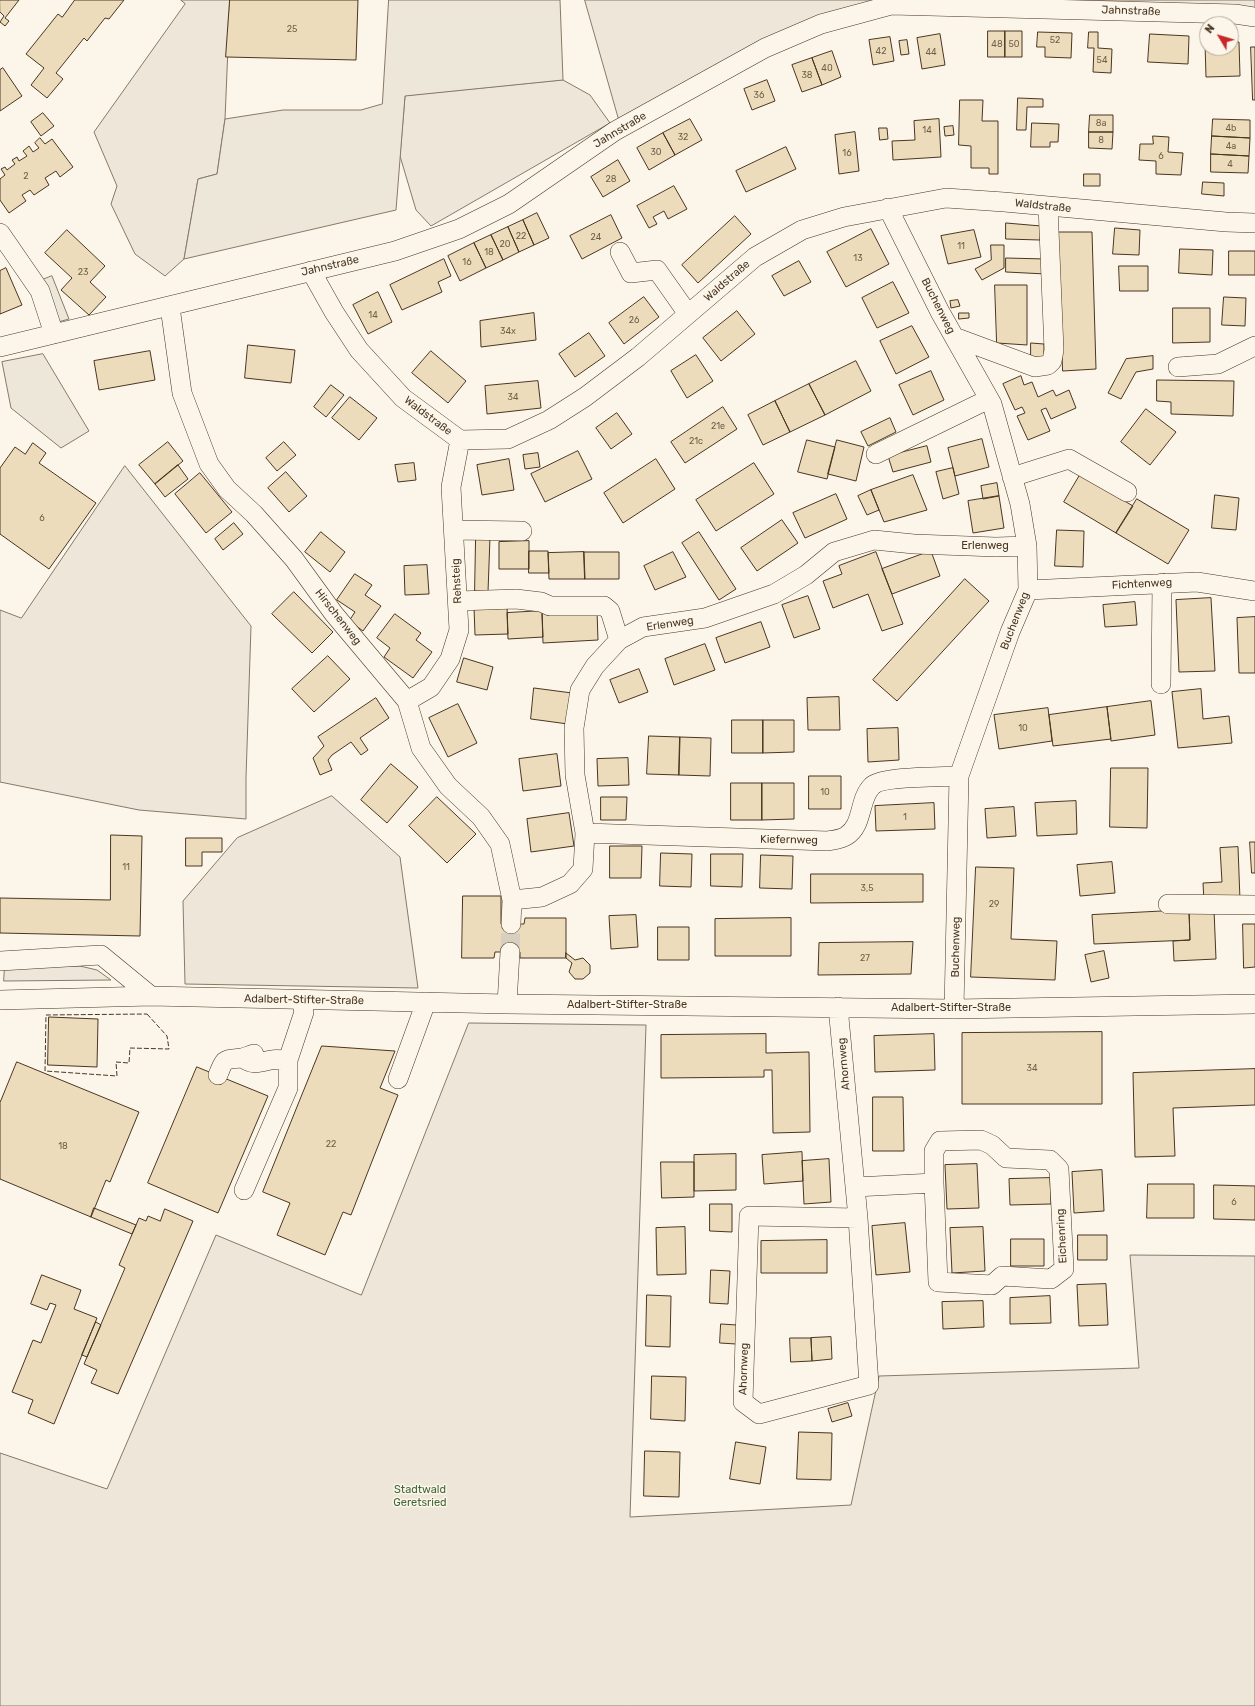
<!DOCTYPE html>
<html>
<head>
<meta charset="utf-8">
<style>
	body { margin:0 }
	#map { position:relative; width:1255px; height:1706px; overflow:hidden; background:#fbf6e9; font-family:Rubik,sans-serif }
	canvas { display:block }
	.north { position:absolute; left:1199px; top:16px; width:40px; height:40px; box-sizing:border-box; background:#fbf6e9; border:1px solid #b4a999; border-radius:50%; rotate:308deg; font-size:11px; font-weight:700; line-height:16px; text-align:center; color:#4a3520 }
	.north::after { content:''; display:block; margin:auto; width:14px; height:18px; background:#c62828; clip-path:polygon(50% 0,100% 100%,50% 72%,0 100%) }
</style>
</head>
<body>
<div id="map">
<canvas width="1255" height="1706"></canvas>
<div class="north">N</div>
</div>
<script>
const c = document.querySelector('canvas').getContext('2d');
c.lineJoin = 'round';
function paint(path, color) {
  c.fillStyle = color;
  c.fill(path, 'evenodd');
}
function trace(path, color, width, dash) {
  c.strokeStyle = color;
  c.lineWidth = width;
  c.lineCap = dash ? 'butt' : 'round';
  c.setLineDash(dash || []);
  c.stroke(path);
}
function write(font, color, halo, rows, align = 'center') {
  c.font = font + ' Rubik,sans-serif';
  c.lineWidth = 3;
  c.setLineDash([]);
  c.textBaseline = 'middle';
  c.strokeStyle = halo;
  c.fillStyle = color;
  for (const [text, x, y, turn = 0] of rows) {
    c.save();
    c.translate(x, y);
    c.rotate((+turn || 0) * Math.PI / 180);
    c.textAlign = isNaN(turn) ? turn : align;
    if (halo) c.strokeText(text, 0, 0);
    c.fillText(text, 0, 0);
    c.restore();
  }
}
const green = new Path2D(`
	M181,0H230L225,119L217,174L198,179L184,259L165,276L135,254L111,204L117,186L94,132L185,4Z
	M585,0H886L620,123Z
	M1000,0H1255V10Z
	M563,80L590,95L610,123L431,226L416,210L400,156L405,96Z
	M125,466L251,626L246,778V819L139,810L0,782V610L21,618Z
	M332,796L400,857L418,988L185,984L183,901L237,838Z
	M5,966H80L97,970L111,980L4,981Z
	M469,1023L646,1025L630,1517L851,1505L879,1376L1139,1368L1130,1255L1255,1256V1706H0V1453L107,1489L216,1235L361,1295Z`);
const parking = new Path2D(`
	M389,0H560L563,80L405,96L396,210L184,259L198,179L217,174L225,119L283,110H361L382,104Z
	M52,276L69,319L51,324L35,283Z
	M43,354L89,431L61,448L11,408L2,362Z`);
const building = new Path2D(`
	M0,0H19L5,18L9,21L5,26L0,22L4,16L0,12Z
	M75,0H124L109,19L105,18L87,41L84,38L56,73L63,79L47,98L31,85L44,68L26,54L58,14L62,17Z
	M230,0H358L356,60L226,57Z
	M988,31H1005V57H988Z
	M1005,31H1022V57H1005Z
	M1038,32L1072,33L1071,58L1045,57V47H1037Z
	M1089,32H1098V48L1112,49L1111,73L1093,72L1094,48H1088Z
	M940,34L945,65L922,69L917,38Z
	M1150,34L1189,36L1188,64L1148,62Z
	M890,37L894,61L873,65L869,40Z
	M907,40L909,54L901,55L899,41Z
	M1231,42H1239L1240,76L1206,77L1205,43H1207V48H1231Z
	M1251,47H1255V100H1253Z
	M832,51L841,77L822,85L812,58Z
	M812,58L822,85L802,92L792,65Z
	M3,68L22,96L0,111V70Z
	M767,80L775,101L752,110L744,89Z
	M1018,98L1043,99V107H1027L1026,130H1017Z
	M960,100H983L982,121H998V174H989V168H971V146L959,145Z
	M43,113L54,126L41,136L31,122Z
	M1090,115H1113V132H1089Z
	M690,119L702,140L675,155L663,133Z
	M939,119L941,157L893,160L892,141L915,140L914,121Z
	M1213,119L1250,120V138L1212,136Z
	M1032,123L1059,124L1058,142H1050V147H1031Z
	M953,126L954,135L945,136L944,127Z
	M879,128H887L888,139L880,140Z
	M855,132L859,171L839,174L835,135Z
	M1089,132H1113L1112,149L1089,148Z
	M663,133L675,155L649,170L637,148Z
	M1153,136L1169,137L1168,152L1183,153L1181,175L1156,174V161L1139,160L1140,144H1153Z
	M1212,136L1250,138L1249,156L1211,154Z
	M40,138L45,144L52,139L73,167L60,177L56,171L45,178L49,185L34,195L30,190L22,195L26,201L9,213L0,200V179L5,175L1,169L5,167L7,170L15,164L12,160L17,157L19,161L27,156L23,151L29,146L33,152L39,148L35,143Z
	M786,147L796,169L746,192L736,171Z
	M1211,154L1249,156L1248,173L1211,172Z
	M618,160L630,181L603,197L591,177Z
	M1084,174H1100V186H1084Z
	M1203,182L1224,183V196L1202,194Z
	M674,186L687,209L668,219L664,211L653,217L657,224L649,228L637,206Z
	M537,213L549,238L534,245L523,220Z
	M611,215L622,238L582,259L570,236Z
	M735,216L751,234L698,283L682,265Z
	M523,220L534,245L519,252L508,227Z
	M1006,223L1041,226L1040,240L1006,239Z
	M508,227L519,252L503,260L491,235Z
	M1115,228L1140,230L1139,255L1113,254Z
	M871,229L889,264L846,287L827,252Z
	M67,230L105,266L90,282L106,297L89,315L61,290L72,278L45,253Z
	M974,230L981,257L948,264L941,236Z
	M1058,232H1092L1096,369L1063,371Z
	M491,235L503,260L486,268L474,243Z
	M474,243L486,268L460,281L448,256Z
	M991,245H1004V268L982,280L975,269L991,260Z
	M1180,249L1213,250L1212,275L1179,273Z
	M1229,251H1255V275H1229Z
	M1006,258L1046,259V274L1006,272Z
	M444,259L451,276L438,282L442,292L402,310L390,285Z
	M799,261L811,282L784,296L772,276Z
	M1119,266H1148V291H1120Z
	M6,268L22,305L0,314V271Z
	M893,282L909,313L877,328L862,298Z
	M995,285H1027V345L997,343Z
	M378,292L392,322L368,334L353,305Z
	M644,297L659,317L624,344L609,323Z
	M1224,297L1246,298L1245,326L1222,325Z
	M958,300L960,306L951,308L950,301Z
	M1173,308H1210V342L1173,343Z
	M737,311L755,334L721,361L703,338Z
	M534,313L536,340L481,347L480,321Z
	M959,313H969V318L959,319Z
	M912,326L929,357L896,374L880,341Z
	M589,333L605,356L575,377L559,354Z
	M1031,343L1044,344V358L1031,357Z
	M248,345L295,350L291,383L245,378Z
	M150,351L155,380L99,390L94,361Z
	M431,351L466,381L448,403L412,373Z
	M696,355L713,381L687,398L671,371Z
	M1153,356V369L1136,372L1121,399L1108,393L1126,359Z
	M856,361L871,391L825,415L809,384Z
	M931,371L944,400L913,415L899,385Z
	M1021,376L1024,385L1032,382L1038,397L1053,390L1056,396L1069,390L1076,408L1051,419L1046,408L1041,410L1050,431L1028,440L1017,416L1025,413L1022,407L1015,410L1003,384Z
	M1157,380L1234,381L1233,416L1171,414V402L1157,401Z
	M538,381L541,408L487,414L485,386Z
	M809,384L825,415L790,432L775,401Z
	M331,385L344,395L326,417L314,407Z
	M350,397L377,418L359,440L332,418Z
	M775,401L790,432L763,445L748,415Z
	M723,407L737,429L685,463L671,442Z
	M1146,409L1176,432L1150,465L1121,442Z
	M617,413L632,434L611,449L596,428Z
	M890,418L896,432L868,446L861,432Z
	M982,439L989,467L955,476L948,448Z
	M807,440L835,447L827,479L798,472Z
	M837,440L864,447L856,481L828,474Z
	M168,442L183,461L155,484L139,465Z
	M284,442L296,455L277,471L266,458Z
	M33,443L46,453L39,463L96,503L49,569L0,534V468L15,447L25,454Z
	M927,446L931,462L893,472L888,456Z
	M578,451L592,479L545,502L531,474Z
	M538,453L540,467L525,469L523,455Z
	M509,459L514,490L482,495L477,465Z
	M656,459L675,489L623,523L604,493Z
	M414,463L416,480L398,482L395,465Z
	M754,463L774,494L716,531L696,500Z
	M178,465L188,479L165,497L155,484Z
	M953,468L959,494L943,499L936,472Z
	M286,472L307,496L289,512L268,488Z
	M200,473L232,512L206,533L175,494Z
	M913,475L927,510L884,522L871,490Z
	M1080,475L1133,506L1116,533L1064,502Z
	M997,483L999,496L983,499L981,486Z
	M871,490L879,510L867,515L858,496Z
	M836,494L847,519L805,538L793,513Z
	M1215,495L1239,498L1236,530L1212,528Z
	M999,496L1004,528L973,533L968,501Z
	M1137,499L1189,530L1168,564L1116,533Z
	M782,520L798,543L757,571L741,548Z
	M234,523L243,534L223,550L215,539Z
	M1057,530L1084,531L1083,567L1055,566Z
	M321,532L345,552L330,572L305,552Z
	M699,532L736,589L719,600L682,543Z
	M476,537H490L488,592L475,591Z
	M529,541V569H499V542Z
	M529,551H548L549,573H529Z
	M931,551L940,576L892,594L882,569Z
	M584,552H619V579H585Z
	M584,552L585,579H549L548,553Z
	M673,552L686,577L655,590L644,566Z
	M876,552L903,624L882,631L868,594L833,608L823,581L842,574L839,566Z
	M427,565L429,594L405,595L404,566Z
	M355,574L372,585L365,595L381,606L363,631L349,621L355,612L337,600Z
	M965,579L989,601L897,701L873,680Z
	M294,592L333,632L312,653L272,614Z
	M808,596L820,629L794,638L782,605Z
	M1211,598L1215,671L1179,672L1176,600Z
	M1135,602L1137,625L1105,627L1103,605Z
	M507,606L508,634L475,635L474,607Z
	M542,611L543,637L508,639L507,613Z
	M597,611L598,640L543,643L542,614Z
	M395,614L421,633L416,640L432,652L413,678L384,657L390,648L377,638Z
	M1255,617V673H1239L1237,618Z
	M761,622L770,647L725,663L716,638Z
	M705,644L715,670L674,685L665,659Z
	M328,656L350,679L314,712L292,689Z
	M464,658L493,667L487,690L457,682Z
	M639,669L648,692L619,703L610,680Z
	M534,688L572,693L568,724L531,719Z
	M1201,689L1203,719L1229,716L1232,743L1178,748L1172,692Z
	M839,697L840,730H808L807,698Z
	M376,698L389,718L360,738L368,750L361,755L351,742L332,755L328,760L332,770L320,775L313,758L324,746L318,737Z
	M1151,701L1155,735L1111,741L1107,707Z
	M458,704L477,743L448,757L429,718Z
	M1107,707L1111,739L1053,746L1049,715Z
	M1048,708L1052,741L999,749L994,715Z
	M732,720H763V753H732Z
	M763,720H794V752L763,753Z
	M898,728L899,760L868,762L867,729Z
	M649,736L680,737L679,775L647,774Z
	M680,737L711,738L710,776L679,775Z
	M557,754L561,786L523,791L519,759Z
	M628,758L629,785L598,786L597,759Z
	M391,764L418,787L387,823L361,800Z
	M1111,768H1148L1147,828L1110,827Z
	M809,776H841V809H809Z
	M731,783H762V820H731Z
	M762,783H794V819L762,820Z
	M437,797L476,834L447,863L409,826Z
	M601,797H627L626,820H601Z
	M1076,801L1077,834L1037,836L1035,803Z
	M934,803L935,829L876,831L875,806Z
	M1014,807L1016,836L987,838L985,809Z
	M569,813L574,846L531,852L527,819Z
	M111,835L142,836L140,936L0,933V898L110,900Z
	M186,838H222V852H202V866H186Z
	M1250,842H1255V873H1252Z
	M610,846H642L641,878H610Z
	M1238,847L1240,900L1204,901L1203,883L1222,882L1220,848Z
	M661,853L692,854L691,887L660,886Z
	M711,854H743L742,887L711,886Z
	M761,855L793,856L792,889L760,888Z
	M1112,862L1115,893L1080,896L1077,865Z
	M976,867L1014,868L1011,939L1057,941L1055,980L971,977Z
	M811,874H923V902L811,903Z
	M463,896H501V924H524L525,918H566V958H520V952H495L494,958H462Z
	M1214,909L1216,959L1174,961L1173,941L1190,940L1189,910Z
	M1189,910L1190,940L1094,944L1092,915Z
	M636,915L638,947L611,949L609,916Z
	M791,918V956H715V919Z
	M1243,924H1255V967L1244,968Z
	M658,927H689V960H658Z
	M913,942L911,974L818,975L819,943Z
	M1104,951L1109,978L1091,982L1085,955Z
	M566,953L575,960L583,958L590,965V973L583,979H575L569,972L572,963L566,958Z
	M49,1017L98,1019L97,1067L48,1065Z
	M1102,1032V1104H962V1033Z
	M766,1034V1053L809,1052L810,1132L773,1133L772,1070H764V1077L661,1078V1035Z
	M934,1034L935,1070L875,1072L874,1036Z
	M322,1046L395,1051L380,1088L398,1095L351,1215L343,1212L325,1255L277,1235L290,1203L263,1192Z
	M17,1062L139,1112L110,1182L106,1180L91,1217L0,1179V1103Z
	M197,1067L268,1096L218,1213L148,1183Z
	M1255,1069V1105L1173,1108L1175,1156L1135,1157L1133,1073Z
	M873,1097H903L904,1151H873Z
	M802,1152L803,1181L764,1184L762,1155Z
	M736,1154V1190L694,1191V1155Z
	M829,1159L831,1202L804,1204L802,1161Z
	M661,1162H694V1197L662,1198Z
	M977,1164L979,1208L947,1209L945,1165Z
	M1102,1170L1104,1211L1074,1213L1072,1172Z
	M1050,1178L1051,1204L1010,1205L1009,1179Z
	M1148,1184H1194V1218H1147Z
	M1214,1185L1255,1186V1220L1214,1219Z
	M710,1204H732V1232L710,1231Z
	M94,1208L136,1225L132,1234L91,1217Z
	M165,1209L193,1221L118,1394L91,1383L97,1370L84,1364L125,1268L119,1265L139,1218L146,1221L148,1216L160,1221Z
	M905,1223L910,1272L876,1275L872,1226Z
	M685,1227L686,1274L657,1275L656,1228Z
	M983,1227L985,1271L952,1273L950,1228Z
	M1078,1235H1107V1260H1078Z
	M1011,1239H1044V1266H1011Z
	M827,1240V1273H761V1241Z
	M711,1270L730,1271L728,1304L710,1303Z
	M42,1275L81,1290L74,1309L97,1318L54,1424L28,1413L33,1400L12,1392L33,1340L41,1343L56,1305L50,1303L47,1310L31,1304Z
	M1106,1284L1108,1325L1079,1326L1077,1285Z
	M647,1295L671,1296L670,1347L646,1346Z
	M1050,1296L1051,1323L1010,1324V1298Z
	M983,1301L984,1327L943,1329L942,1302Z
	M96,1322L101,1325L87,1357L82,1355Z
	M721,1324L737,1325L736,1344L720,1343Z
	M831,1337L832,1359L812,1361L811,1338Z
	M790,1338H811L812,1361L791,1362Z
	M652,1376L686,1377L685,1421L651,1419Z
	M848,1403L852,1416L832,1422L828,1409Z
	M799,1432L832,1433L831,1480L797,1479Z
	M736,1442L766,1447L760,1484L730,1479Z
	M645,1451L680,1452L679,1497L644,1496Z`);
const minorTunnel = new Path2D(`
	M510,952L511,924`);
const minor = new Path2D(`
	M888,208L940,312L992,404L1020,504L1027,546L1028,590L1010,632L959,776L954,1009
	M0,233L40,291L54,334
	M620,252L631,273L657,270L688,314
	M311,271L334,312L359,350L403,398L460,440L508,439L549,420L585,397L638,357L755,257L802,230L844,217L946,198L1004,202L1226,222L1255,223
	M170,307L182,393L209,464L227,489L254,514L294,559L334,614L407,701L421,748L448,786L481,817L500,844L512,900L511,924
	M954,337L1035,367L1048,365L1052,361L1054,350L1048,206
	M0,347L395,251L459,229L509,204L615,131L765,48L821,24L891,5L1235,14L1255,17
	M1178,367L1218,364L1255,346
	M876,454L989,399
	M1012,477L1069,459L1127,492
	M454,530L522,531
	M1028,590L1197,582L1255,591
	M458,601L516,599L541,602L550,606H604L610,611L619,640
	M1161,684L1162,583
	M407,701L431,687L450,659L459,630L451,487L460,440
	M585,833L828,841C833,840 842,839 846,836C864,825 858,800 872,786C881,776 943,777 959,776
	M512,900L542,897L570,884L583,869L585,833L575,775L574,728L580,690L595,666L619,640L643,627L705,618L774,594L806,575L834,552L874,540L914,544L996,547L1027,546
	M1168,904L1255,905
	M0,961L101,955L151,996
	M0,1000L151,996L507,1004L954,1009L1255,1004
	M507,1004L510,952
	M838,1007L858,1218L869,1385L759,1414L743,1402L749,1216L858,1218
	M243,1058C253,1066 260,1062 271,1060C276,1059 283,1060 288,1060L304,1012L301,1000
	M218,1075C225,1057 224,1060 242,1058C246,1057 250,1055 254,1054
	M398,1079L426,1002
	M855,1187L934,1183L938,1282L992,1285L1002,1276L1051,1279L1064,1269L1059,1169L1050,1160L1006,1158L992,1145L981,1140L940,1141L934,1151V1183
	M244,1190L288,1088V1060`);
const fence = new Path2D(`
	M147,1014L167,1036L169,1049L130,1048L129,1063L116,1062L117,1076L45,1071L46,1015Z`);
const numberNames = [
	["25",292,29],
	["52",1055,40],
	["48",997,44],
	["50",1014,44],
	["42",881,51],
	["44",931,52],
	["54",1102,60],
	["40",827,68],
	["38",807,75],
	["36",759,95],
	["8a",1101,123],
	["4b",1231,128],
	["14",927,130],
	["32",683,137],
	["8",1101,140],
	["4a",1231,146],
	["30",656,152],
	["16",847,153],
	["6",1161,156],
	["4",1230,164],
	["2",26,176],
	["28",611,179],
	["22",521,236],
	["24",596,237],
	["20",505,244],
	["11",961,246],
	["18",489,252],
	["13",858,258],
	["16",467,262],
	["23",83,272],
	["14",373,315],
	["26",634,320],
	["34x",508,331],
	["34",513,397],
	["21e",718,426],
	["21c",696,441],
	["6",42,518],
	["10",1023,728],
	["10",825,792],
	["1",905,817],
	["11",126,867],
	["3,5",867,888],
	["29",994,904],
	["27",865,958],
	["34",1032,1068],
	["22",331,1144],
	["18",63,1146],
	["6",1234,1202]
];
const streetNames = [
	["Jahnstraße",1131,11,2],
	["Jahnstraße",620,130,-31],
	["Waldstraße",1043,206,6],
	["Jahnstraße",330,266,-13],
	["Waldstraße",727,281,-41],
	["Buchenweg",938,306,63],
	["Waldstraße",428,416,37],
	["Erlenweg",985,546],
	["Rehsteig",457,581,-93],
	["Fichtenweg",1142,584,-3],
	["Hirschenweg",338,617,52],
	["Buchenweg",1015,621,-69],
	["Erlenweg",670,624,-9],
	["Kiefernweg",789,840,1],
	["Buchenweg",956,947,-89],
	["Adalbert-Stifter-Straße",304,1000,1],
	["Adalbert-Stifter-Straße",627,1005],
	["Adalbert-Stifter-Straße",951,1008],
	["Ahornweg",844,1064,-95],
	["Eichenring",1062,1236,-93],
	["Ahornweg",744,1369,-88]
];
const parkNames = [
	["Stadtwald",420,1490],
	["Geretsried",420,1503]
];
paint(green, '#ede6d9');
trace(green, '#887966', 1);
paint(parking, '#ede7d9');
trace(parking, '#887966', 1);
paint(building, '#ecdcbc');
trace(building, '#4a3520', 1);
trace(minorTunnel, '#d8cfc1', 19, [19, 10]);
trace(minor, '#4a3520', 20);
trace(minor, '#fbf6e9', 19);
trace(fence, '#4a3520', 1, [5, 2]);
write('9px', '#725f47', null, numberNames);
write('11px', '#4a3520', '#fbf6e9', streetNames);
write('11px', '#436837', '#fbf6e9', parkNames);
</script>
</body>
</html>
